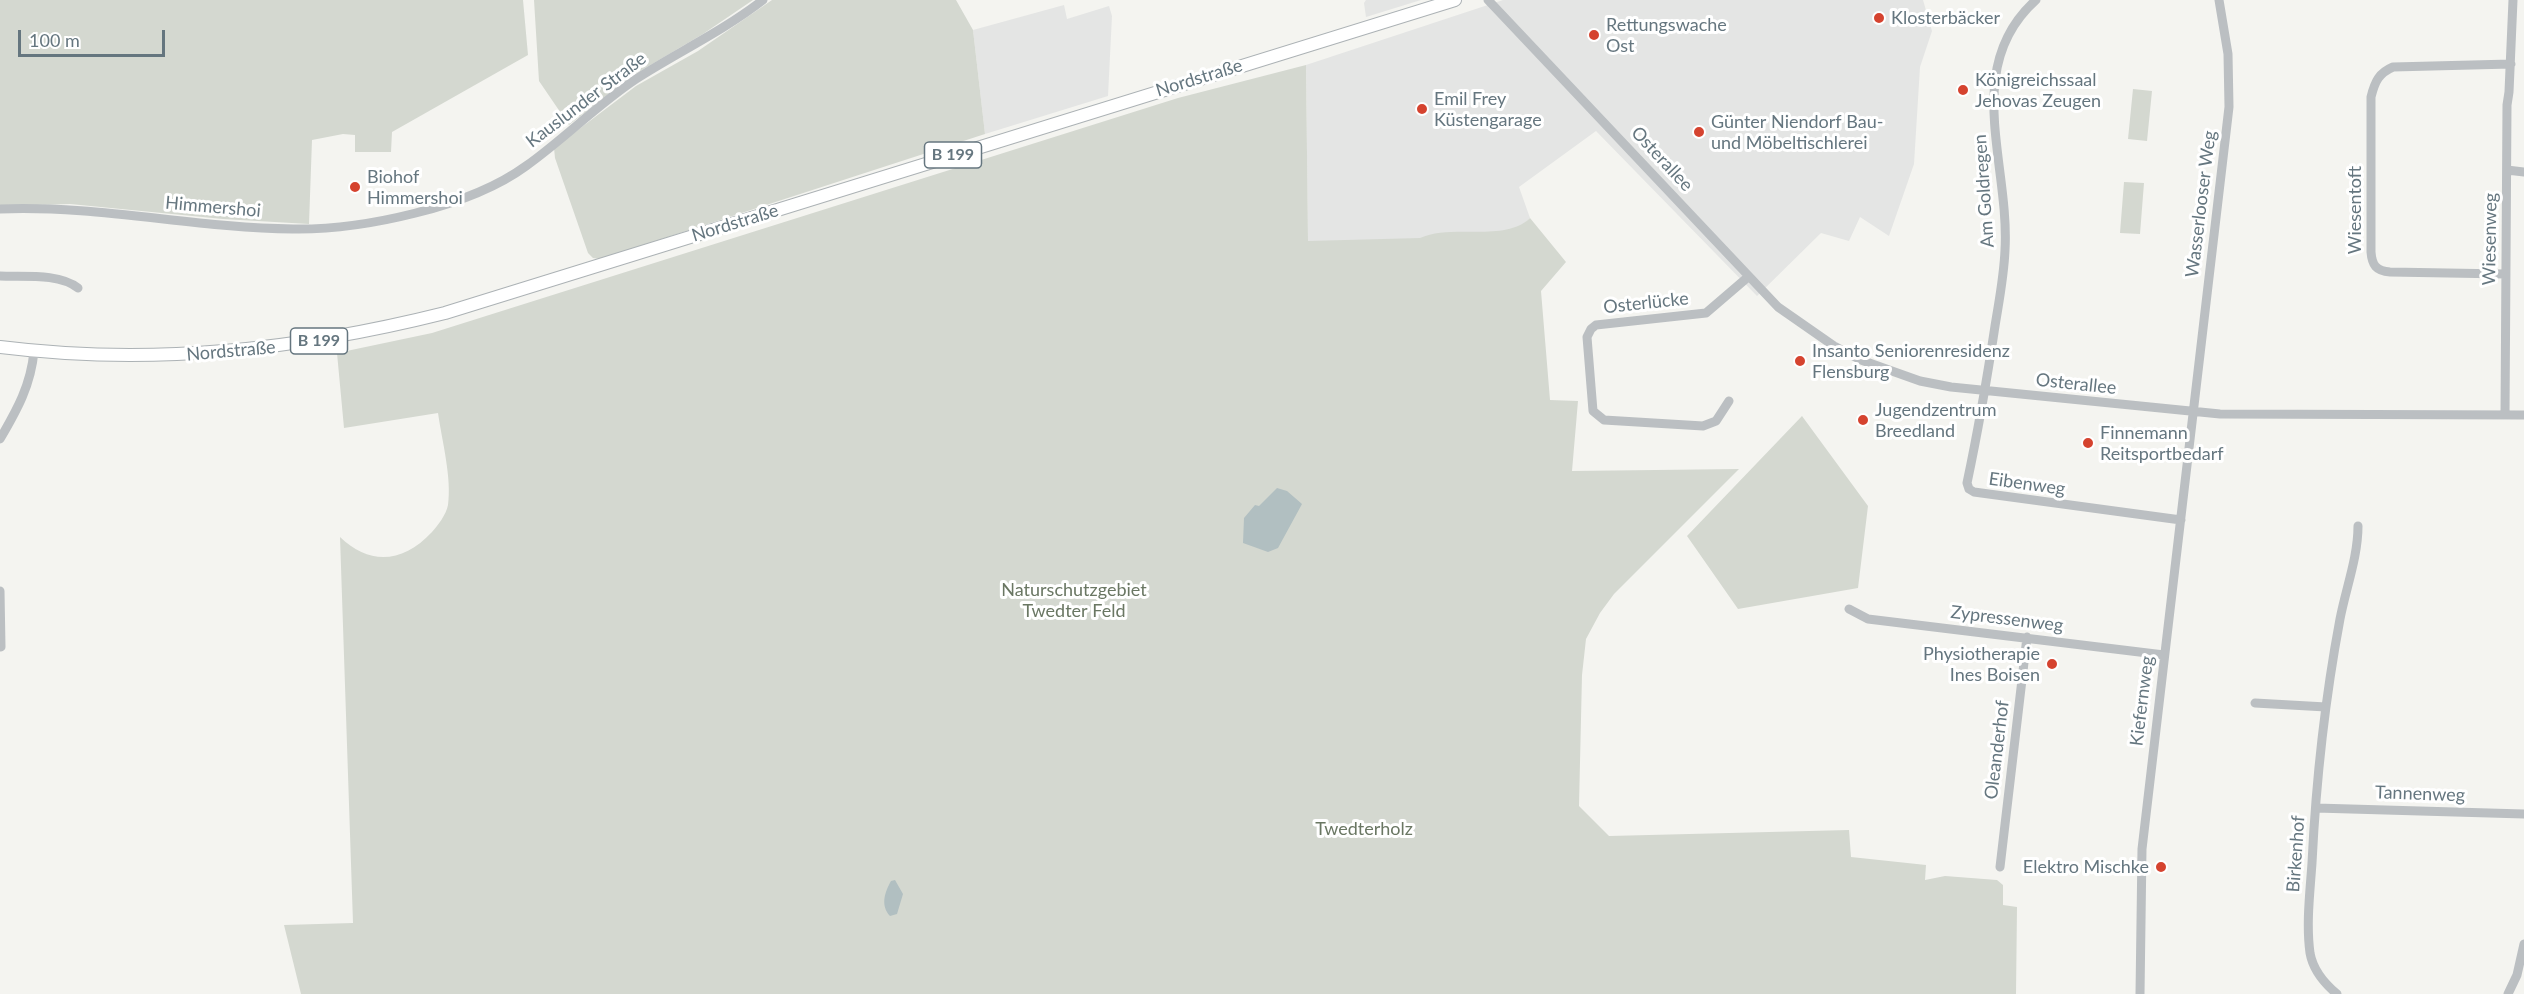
<!DOCTYPE html>
<html>
<head>
<meta charset="utf-8">
<style>
	body { margin:0 }
	#map { position:relative; width:2524px; height:994px; overflow:hidden; background:#f4f4f0; font-family:Lato,sans-serif }
	canvas { display:block }
	.scale { position:absolute; left:18px; top:30px; width:147px; height:27px; box-sizing:border-box; border:3px solid #65767f; border-top:0; padding-left:8px; font-size:18px; line-height:21px; white-space:nowrap; color:#65767f; -webkit-text-stroke:4px #fff; paint-order:stroke }
</style>
</head>
<body>
<div id="map">
<canvas width="2524" height="994"></canvas>
<div class="scale">100 m</div>
</div>
<script>
const c = document.querySelector('canvas').getContext('2d');
c.lineJoin = 'round';
function paint(path, color) {
  c.fillStyle = color;
  c.fill(path, 'evenodd');
}
function trace(path, color, width, dash) {
  c.strokeStyle = color;
  c.lineWidth = width;
  c.lineCap = dash ? 'butt' : 'round';
  c.setLineDash(dash || []);
  c.stroke(path);
}
function write(font, color, halo, rows, align = 'center') {
  c.font = font + ' Lato,sans-serif';
  c.lineWidth = 6;
  c.setLineDash([]);
  c.textBaseline = 'middle';
  c.strokeStyle = halo;
  c.fillStyle = color;
  for (const [text, x, y, turn = 0] of rows) {
    c.save();
    c.translate(x, y);
    c.rotate((+turn || 0) * Math.PI / 180);
    c.textAlign = isNaN(turn) ? turn : align;
    if (halo) c.strokeText(text, 0, 0);
    c.fillText(text, 0, 0);
    c.restore();
  }
}
const built = new Path2D(`
	M1366,0H1421L1366,17L1364,3Z
	M1503,0H1923L1932,31L1920,67L1914,164L1889,236L1860,217L1849,241L1821,233L1757,296L1596,131L1519,187L1530,218L1514,233L1308,249L1306,65Z
	M1064,5L1067,19L1109,6L1112,16L1108,96L985,134L973,30Z`);
const green = new Path2D(`
	M0,0H523L528,55L392,132L391,152H355V135L343,134L312,140L309,224L223,219L70,204L0,206Z
	M534,0H753L703,34L630,77L569,125L539,81Z
	M772,0H956L973,30L985,134L600,259L593,258L588,253L555,158L554,148L636,86L698,51Z
	M1306,65L1308,241L1420,238C1453,223 1504,243 1530,218L1566,262L1541,291L1550,400L1578,401L1572,471L1739,469L1614,594L1600,613L1586,639L1582,675L1579,806L1609,836L1849,830L1851,857L1926,865L1925,880L1945,876L1997,880L2003,885V905L2017,907L2016,994H301L284,925L353,923L340,537C370,566 403,563 432,532C438,525 446,515 448,505C452,478 442,441 438,413L344,428L337,353L432,333L1178,98Z
	M2133,89L2152,91L2147,141L2128,139Z
	M2124,182L2144,183L2140,234L2120,233Z
	M1802,416L1868,506L1858,588L1738,609L1687,536Z`);
const water = new Path2D(`
	M1277,488L1287,491L1302,504L1278,548L1268,552L1243,543L1244,518L1255,505L1259,506Z
	M895,880L903,894L897,914L890,916C880,905 885,892 891,881Z`);
const minor = new Path2D(`
	M1488,0L1778,307L1834,346L1861,360L1920,381L1951,387L2220,414L2524,415
	M2036,0C1961,67 2010,164 2005,250C2004,276 1999,301 1995,326C1987,379 1978,431 1967,483L1969,489L1974,492L2181,520
	M2507,170L2524,172
	M0,209C98,205 195,228 293,229C363,230 470,207 526,166C564,139 597,105 636,79C678,52 723,31 763,0
	M2505,274L2390,272C2376,271 2372,265 2371,252V97C2375,81 2379,73 2393,67L2511,64
	M0,276C24,277 59,273 78,288
	M1729,401L1716,421L1703,426L1604,420L1593,411L1587,337L1591,329L1596,325L1706,313L1748,277
	M2505,415L2507,105L2509,92L2513,0
	M0,439C17,410 31,385 34,351
	M0,591L1,647
	M1849,609L1868,619L2164,655
	M2255,703L2326,707
	M2316,808L2524,814
	M2000,867L2027,637
	M2140,994L2142,849L2229,107L2228,54L2219,0
	M2337,994C2325,984 2313,970 2310,953C2306,924 2310,892 2312,863C2316,781 2325,699 2340,619C2346,588 2358,557 2358,526
	M2508,994L2517,975L2524,944`);
const major = new Path2D(`
	M0,347C152,366 297,350 445,313L1455,0`);
const markers = [
	[1879,18,6,"#d5432f"],
	[1594,35,6,"#d5432f"],
	[1963,90,6,"#d5432f"],
	[1422,109,6,"#d5432f"],
	[1699,132,6,"#d5432f"],
	[355,187,6,"#d5432f"],
	[1800,361,6,"#d5432f"],
	[1863,420,6,"#d5432f"],
	[2088,443,6,"#d5432f"],
	[2052,664,6,"#d5432f"],
	[2161,867,6,"#d5432f"]
];
const shields = [
	[953,155,57],
	[319,341,57]
];
const shieldNames = [
	["B 199",953,155],
	["B 199",319,341]
];
const poiNames = [
	["Klosterbäcker",1891,18],
	["Rettungswache",1606,25],
	["Ost",1606,46],
	["Königreichssaal",1975,80],
	["Jehovas Zeugen",1975,101],
	["Emil Frey",1434,99],
	["Küstengarage",1434,120],
	["Günter Niendorf Bau-",1711,122],
	["und Möbeltischlerei",1711,143],
	["Biohof",367,177],
	["Himmershoi",367,198],
	["Insanto Seniorenresidenz",1812,351],
	["Flensburg",1812,372],
	["Jugendzentrum",1875,410],
	["Breedland",1875,431],
	["Finnemann",2100,433],
	["Reitsportbedarf",2100,454],
	["Physiotherapie",2040,654,"right"],
	["Ines Boisen",2040,675,"right"],
	["Elektro Mischke",2149,867,"right"]
];
const streetNames = [
	["Nordstraße",1199,78,-17],
	["Kauslunder Straße",586,100,-37],
	["Osterallee",1662,159,47],
	["Am Goldregen",1984,191,-94],
	["Wasserlooser Weg",2201,204,-83],
	["Himmershoi",213,207,5],
	["Wiesentoft",2355,210,-90],
	["Nordstraße",735,223,-17],
	["Wiesenweg",2490,239,-89],
	["Osterlücke",1646,303,-6],
	["Nordstraße",231,351,-5],
	["Osterallee",2076,384,6],
	["Eibenweg",2027,484,8],
	["Zypressenweg",2007,619,7],
	["Kiefernweg",2142,701,-83],
	["Oleanderhof",1997,750,-83],
	["Tannenweg",2420,794,2],
	["Birkenhof",2296,854,-86]
];
const parkNames = [
	["Naturschutzgebiet",1074,590],
	["Twedter Feld",1074,611],
	["Twedterholz",1364,829]
];
paint(built, '#e4e5e4');
paint(green, '#d4d8d0');
paint(water, '#b1bfc1');
trace(major, '#acb2b5', 14);
trace(minor, '#bbbfc2', 9);
trace(major, '#fff', 12);
for (const [x, y, r, color] of markers) {
  const dot = new Path2D();
  dot.arc(x, y, r, 0, 2 * Math.PI);
  c.fillStyle = color;
  c.fill(dot);
  trace(dot, '#fff', 2);
}
for (const [x, y, w] of shields) {
  const box = new Path2D();
  box.roundRect(x - w / 2, y - 13, w, 26, 4.5);
  c.fillStyle = '#fff';
  c.fill(box);
  trace(box, '#65767f', 1.5);
}
write('bold 16px', '#65767f', null, shieldNames);
write('18px', '#65767f', '#fff', poiNames, 'left');
write('18px', '#65767f', '#fff', streetNames);
write('18px', '#6a7763', '#fff', parkNames);
</script>
</body>
</html>
